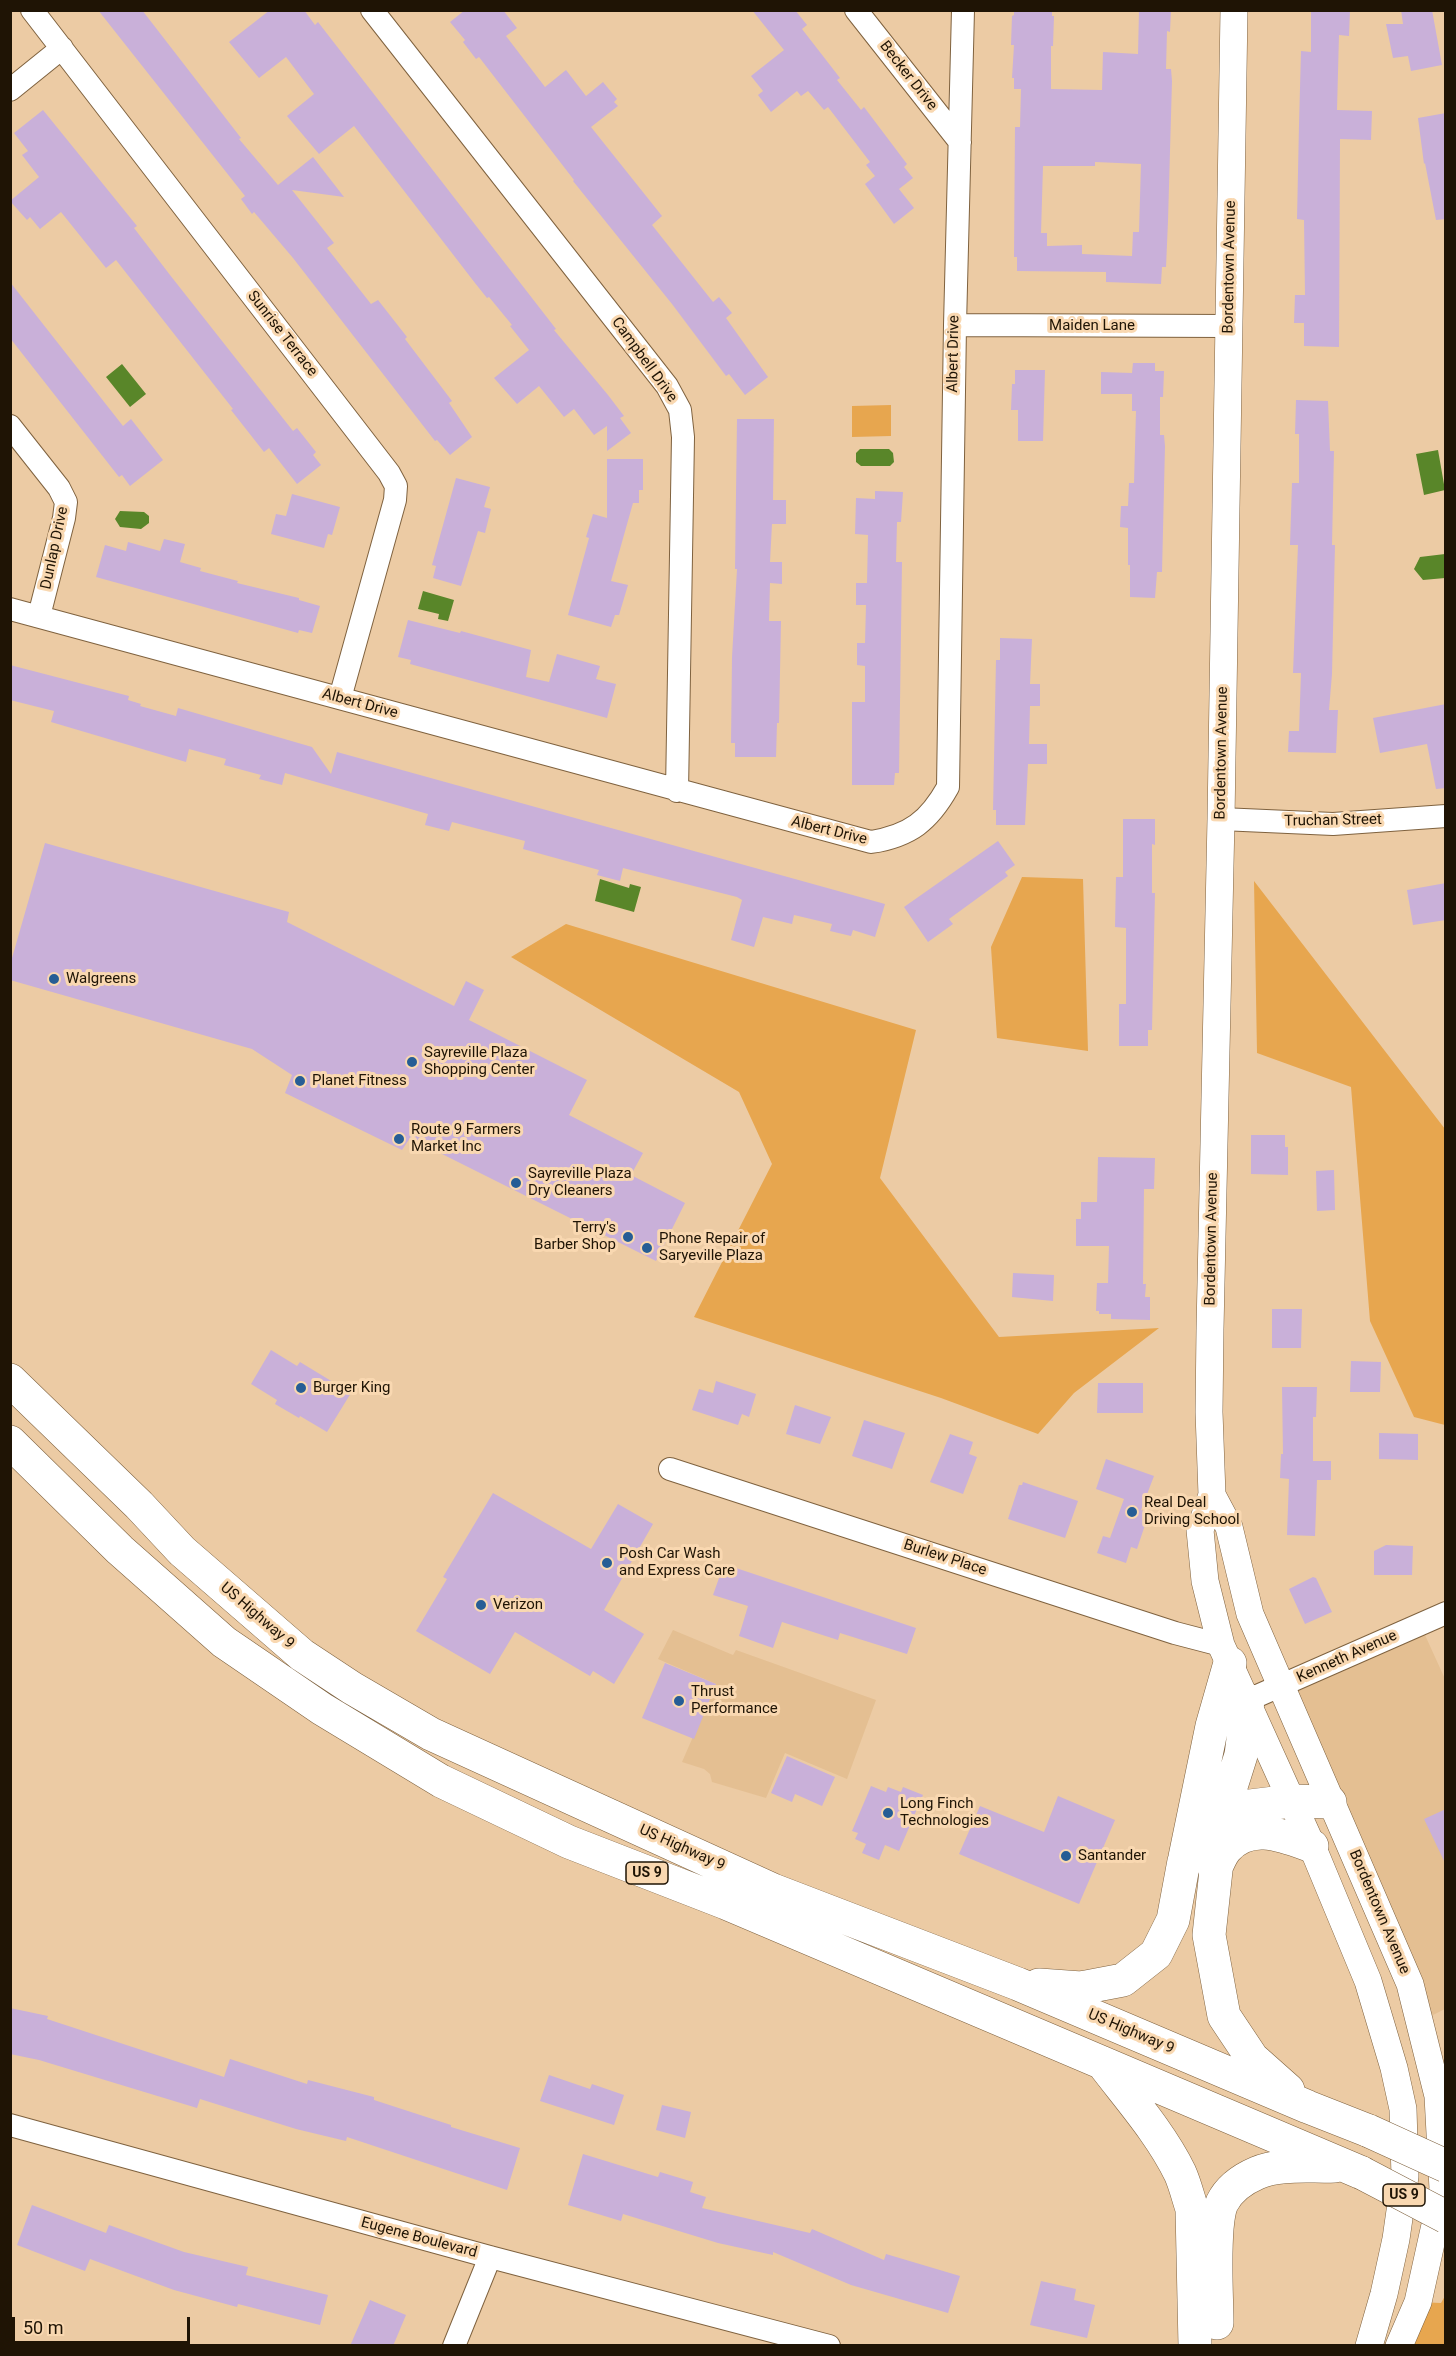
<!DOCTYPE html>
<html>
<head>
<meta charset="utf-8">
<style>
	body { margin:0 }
	#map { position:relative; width:1456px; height:2356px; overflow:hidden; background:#eccba4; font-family:Roboto,sans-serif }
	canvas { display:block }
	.frame { position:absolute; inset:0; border:12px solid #1f1405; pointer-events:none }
	.scale { position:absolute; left:12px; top:2317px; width:178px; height:27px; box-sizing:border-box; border:3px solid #1f1405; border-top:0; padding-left:8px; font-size:18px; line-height:21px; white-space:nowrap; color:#1f1405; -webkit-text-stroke:4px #f9d8b1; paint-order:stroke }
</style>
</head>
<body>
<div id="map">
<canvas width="1456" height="2356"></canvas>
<div class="frame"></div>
<div class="scale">50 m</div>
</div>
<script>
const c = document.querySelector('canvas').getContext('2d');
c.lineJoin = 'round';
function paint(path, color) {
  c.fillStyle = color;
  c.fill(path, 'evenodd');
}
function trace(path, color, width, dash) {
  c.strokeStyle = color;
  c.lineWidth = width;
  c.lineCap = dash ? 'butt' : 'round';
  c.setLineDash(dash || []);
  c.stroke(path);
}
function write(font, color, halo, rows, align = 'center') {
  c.font = font + ' Roboto,sans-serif';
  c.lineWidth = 6;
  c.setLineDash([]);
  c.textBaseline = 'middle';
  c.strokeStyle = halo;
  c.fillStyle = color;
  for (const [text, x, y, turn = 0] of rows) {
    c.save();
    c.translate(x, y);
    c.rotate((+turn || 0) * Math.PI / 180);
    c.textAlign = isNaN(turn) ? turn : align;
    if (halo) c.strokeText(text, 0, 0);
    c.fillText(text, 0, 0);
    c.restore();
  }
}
const built = new Path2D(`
	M1420,1624L1445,1679V2009L1419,2022L1280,1686Z
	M673,1630L733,1655L736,1650L876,1700L847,1779L785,1753L766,1798L712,1782L710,1774L704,1769L682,1762L716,1684L658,1659Z`);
const green = new Path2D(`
	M891,405V436L852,437V406Z
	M1022,877L1083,879L1088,1051L997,1038L991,947Z
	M1254,881L1445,1129V1425L1414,1417L1370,1321L1351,1087L1257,1053Z
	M566,924L916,1030L880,1178L999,1337L1159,1328L1074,1393L1038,1434L941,1398L694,1317L772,1164L739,1092L511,957Z
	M1445,2296V2345L1399,2346L1418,2302L1441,2303Z`);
const water = new Path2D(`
	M122,364L146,394L130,407L106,377Z
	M860,449H889L893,453L894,462L890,466H861L856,462V453Z
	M1438,450L1445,490L1424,495L1416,454Z
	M120,511L144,512L149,516V523L141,529L120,527L115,519Z
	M1445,554V578L1423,580L1414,569L1420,557Z
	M423,591L454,600L448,621L438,619L439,614L418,609Z
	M600,879L629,888L630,884L641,887L634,912L595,901Z`);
const building = new Path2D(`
	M98,10H142L241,138L239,139L278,185L313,157L344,197L292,190L334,243L327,248L371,304L378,300L407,337L405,339L452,401L449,403L472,437L450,455L437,440L435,441L293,258L254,212L252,214L241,199L245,196Z
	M270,10H304L315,25L318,22L556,329L554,330L608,395L624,416L620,418L631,433L607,451V426L594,435L574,409L564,417L539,386L517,404L494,378L529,350L510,326L512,325L489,297L487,298L475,283L354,126L319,154L287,116L314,94L286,57L259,78L229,42Z
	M465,10H503L517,28L506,36L545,87L566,70L586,96L603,82L617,99L614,102L618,106L591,127L662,216L652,225L713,302L719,297L732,313L726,318L768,377L745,395L729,374L726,376L672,304L573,181L574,180L479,57L476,59L463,42L465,40L450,22Z
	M752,10H795L807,25L802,29L840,78L837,80L861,110L864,107L907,164L904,167L913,178L899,189L914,208L894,224L865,184L875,176L866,165L870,162L828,107L824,110L808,91L801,96L797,91L771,112L758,95L763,91L751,76L784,50Z
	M1014,10H1052V16H1054L1053,46H1051V89L1102,90L1103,52L1138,54L1139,10H1171L1170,32L1167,31L1166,69H1171L1172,81L1168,221L1166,267H1162L1161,284L1106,282V272L1017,271V257H1014L1015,127H1020L1021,89H1014V78H1012L1014,45H1011L1012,16L1014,15ZM1095,162L1141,164L1139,232H1133L1132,256L1082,254V245L1047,246V233H1041L1043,166H1095Z
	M1311,10H1350L1349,36L1339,35L1337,110L1372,111L1371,140L1340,139L1339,347L1304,346V323H1294L1295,295H1305L1304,220L1297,219L1299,125L1301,51L1311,52Z
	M1401,10H1432L1442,65L1411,71L1408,56L1393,58L1386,24H1403Z
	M43,110L137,226L134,228L170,275L293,431L297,428L316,452L313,455L321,465L297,484L269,448L264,452L231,410L233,409L116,260L106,268L61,212L40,229L30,217L27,220L10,201L39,177L22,155L28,151L14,133Z
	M1446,113V219L1436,220L1425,163L1424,164L1418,118Z
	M10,282L123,426L131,419L163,460L130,486L122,475L119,477L10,338Z
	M1133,363H1155V371H1164L1163,397H1160V435H1164L1165,446L1162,572H1157L1155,598L1130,597V565H1128V528L1120,527L1121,506H1128L1129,483H1134L1136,411H1132V394H1101V372L1132,373Z
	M1015,370H1045L1043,441H1018V410H1011L1012,384H1015Z
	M1296,400L1328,401L1330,451H1334L1332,545H1335L1332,674L1329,710H1338L1336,753L1288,752L1289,731H1299L1301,673H1293L1298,545H1290L1292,483H1299V434H1295Z
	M737,419H774L773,500H786V524H772L770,562H782V584L770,583L769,621H781L779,723H777L776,757H735V743H731L732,657L737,569H735Z
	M607,459H643V490H639V503H633L611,581L628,585L619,615H615L611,627L568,615L589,538L586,537L593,514L607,518Z
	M456,478L490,487L484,507L491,509L485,533L478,531L461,586L433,578L436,566L432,565Z
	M875,491L903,492L901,522H897L896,562H902L899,773H895L894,785H852V702H865V666L857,665V643H865L866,605H856V583H867L868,535L855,534L856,498L875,499Z
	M292,494L340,507L332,535L328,534L324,548L271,534L276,514L286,516Z
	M164,539L185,544L180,562L201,568L200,571L238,581L237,583L299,598V600L320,606L312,633L299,630L298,633L96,577L105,545L126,551L128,542L160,551Z
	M408,620L460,633L461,631L531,650L526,677L549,682L557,654L600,666L596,679L616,684L607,718L410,664L411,660L398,657Z
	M1000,638L1032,639L1030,684H1040V706H1030L1029,744H1047V764H1028L1025,825H996V810H993L996,660H1000Z
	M10,665L129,696L128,700L141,704L140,706L176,716L178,708L312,747L331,774L337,752L885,904L875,937L853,930L851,936L830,931L832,924L794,915L792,924L763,917L754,947L731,940L742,900L737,897L623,868L620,881L597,875L599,870L523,849L525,841L452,822L449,831L425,825L428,814L285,773L282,785L259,779L261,775L224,765L226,759L189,749L186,762L51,722L54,711L10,700Z
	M1446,704V788L1436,789L1427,744L1380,753L1373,718Z
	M1123,819H1155V845L1152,844V893H1155L1152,1030H1148V1046H1119V1004H1126V928L1115,927L1116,877H1123Z
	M998,841L1015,865L1005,872L1008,876L949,919L953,924L928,942L904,907Z
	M45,843L289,912L287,922L454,1006L466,981L484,990L469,1020L587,1080L569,1115L643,1153L631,1175L685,1203L656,1261L410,1138L402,1150L285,1093L292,1075L252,1049L10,980V965Z
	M1446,883V920L1413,925L1407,890Z
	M1251,1135H1285V1147H1288V1175L1251,1174Z
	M1098,1157L1155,1158L1154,1189H1144L1143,1284H1146L1145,1297H1150V1320L1111,1319V1314H1099V1311H1096L1097,1283H1108L1109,1246H1076V1219H1081V1202H1097Z
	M1334,1170L1335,1210L1317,1211L1316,1171Z
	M1013,1273L1054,1275L1053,1301L1012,1297Z
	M1272,1309H1302L1301,1348H1272Z
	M271,1350L297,1366L300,1362L351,1393L327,1432L300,1416L299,1418L275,1404L277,1400L251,1384Z
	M1351,1361L1381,1362L1380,1392H1350Z
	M716,1381L756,1394L749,1417L742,1414L738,1425L692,1410L699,1389L713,1393Z
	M1098,1383H1143V1413H1097Z
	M1282,1387H1317L1316,1417H1313V1461H1331V1480H1317L1315,1536L1287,1535L1289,1479L1280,1478L1281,1454H1283Z
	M795,1405L831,1417L820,1444L786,1434Z
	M864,1420L905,1433L892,1469L852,1456Z
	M1379,1433L1418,1434V1460L1379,1459Z
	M950,1434L973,1442L969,1454L977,1457L963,1494L930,1482Z
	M1106,1459L1154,1476L1141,1510L1149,1513L1137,1549L1131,1547L1126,1563L1097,1553L1103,1536L1110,1538L1124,1499L1096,1489Z
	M1023,1482L1078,1501L1065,1538L1008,1519L1019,1485H1022Z
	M493,1493L591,1549L618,1504L653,1524L604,1610L644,1634L614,1684L593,1671L590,1676L515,1632L490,1674L416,1631L447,1579L443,1577Z
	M1386,1545L1413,1546L1412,1575H1374V1551Z
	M724,1564L916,1628L907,1654L840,1633L838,1640L782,1622L773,1648L739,1636L748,1606L713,1595Z
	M1313,1577L1316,1578L1332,1612L1305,1624L1289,1589Z
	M665,1663L716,1684L694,1739L642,1718Z
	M787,1756L835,1777L822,1806L795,1794L792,1802L771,1793Z
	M871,1786L886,1792L888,1787L901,1792L903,1787L923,1795L899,1851L885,1845L879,1860L862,1853L866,1844L855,1839L858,1833L852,1831Z
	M1058,1796L1115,1820L1079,1904L959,1854L980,1806L1044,1832Z
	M1446,1809V1865L1424,1819Z
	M10,2008L48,2016L47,2019L224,2077L230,2059L307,2084L308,2080L374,2097V2100L451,2125V2127L520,2148L507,2190L347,2137L346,2141L296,2129L200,2099L197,2108L39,2060L10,2054Z
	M549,2075L590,2089L592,2084L624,2095L614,2125L540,2101Z
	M662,2105L691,2112L685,2138L656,2130Z
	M583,2154L658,2177L660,2172L693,2182L690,2192L706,2197L702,2208L810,2233L812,2229L884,2260L886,2254L960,2276L948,2313L851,2285L773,2252V2255L718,2243L623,2214L621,2221L568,2205Z
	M32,2205L106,2233L109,2225L184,2252L248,2267L246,2275L328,2295L320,2325L238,2304L237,2307L174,2290L90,2259L85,2271L17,2245Z
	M1041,2281L1076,2289L1074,2300L1095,2305L1087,2338L1030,2325Z
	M370,2300L406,2315L393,2346H350Z`);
const minor = new Path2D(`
	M32,10L389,473L396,486L395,500L340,698
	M372,10L667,386L680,410L683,437L677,791
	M856,10L960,142
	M10,90L62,48
	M955,325L1229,326
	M10,426L59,488L66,502L64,518L39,616
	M10,609L871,842C910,836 929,821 948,787L955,325L963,10
	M1221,819L1333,824L1446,816
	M670,1469L1175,1633L1221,1645
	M1248,1700L1446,1613
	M10,2125L490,2257L829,2346
	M454,2346L490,2257`);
const tertiary = new Path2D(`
	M1234,10L1221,819L1210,1329L1209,1412L1212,1495L1200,1530L1205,1581L1221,1645L1312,1846L1368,1981L1394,2068L1403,2109L1405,2176L1396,2239L1384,2294L1369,2346
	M1212,1495L1229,1527L1250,1614L1410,1984L1438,2096L1443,2189L1418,2302L1399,2346`);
const trunk = new Path2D(`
	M10,1380L139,1505L182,1551L302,1655L352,1688L431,1734L773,1890L1018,1984L1308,2107L1369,2131
	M10,1442L120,1550L224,1642L322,1709L441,1781L569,1842L726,1903L1362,2173
	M1248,1700L1241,1755L1222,1815L1209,1935L1224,2016L1252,2058L1288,2090
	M1185,1857L1212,1726L1230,1663
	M1215,1870C1218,1863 1221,1855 1226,1849C1250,1821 1284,1836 1312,1846
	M1039,1985L1081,1988L1123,1980L1156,1954L1173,1920L1184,1861L1222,1815L1242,1807L1291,1801L1330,1802
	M1104,2065C1130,2099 1161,2134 1180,2173C1185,2184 1188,2197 1192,2209L1195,2346
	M1217,2323C1217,2295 1212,2226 1222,2203C1229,2189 1243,2179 1257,2173C1279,2163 1311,2167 1335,2166`);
const trunkBridge = new Path2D(`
	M1369,2131L1446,2166
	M1362,2173L1446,2217`);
const markers = [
	[54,979,6,"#265d95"],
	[412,1062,6,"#265d95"],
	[300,1081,6,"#265d95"],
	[399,1139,6,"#265d95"],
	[516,1183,6,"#265d95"],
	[628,1237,6,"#265d95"],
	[647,1248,6,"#265d95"],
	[301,1388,6,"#265d95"],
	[1132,1512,6,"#265d95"],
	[607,1563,6,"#265d95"],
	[481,1605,6,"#265d95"],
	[679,1701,6,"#265d95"],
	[888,1813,6,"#265d95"],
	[1066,1856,6,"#265d95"]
];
const shields = [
	[647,1873,42],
	[1404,2195,42]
];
const shieldNames = [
	["US 9",647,1873],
	["US 9",1404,2195]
];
const streetNames = [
	["Becker Drive",908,76,52],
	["Bordentown Avenue",1230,267,-89],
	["Maiden Lane",1092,326],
	["Sunrise Terrace",282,334,52],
	["Albert Drive",954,354,-89],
	["Campbell Drive",644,360,54],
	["Dunlap Drive",55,548,-78],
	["Albert Drive",360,704,15],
	["Bordentown Avenue",1222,753,-89],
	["Truchan Street",1333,821,-1],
	["Albert Drive",829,831,14],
	["Bordentown Avenue",1212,1239,-89],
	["Burlew Place",945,1558,18],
	["US Highway 9",257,1616,41],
	["Kenneth Avenue",1347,1657,-24],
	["US Highway 9",682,1848,24],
	["Bordentown Avenue",1379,1912,67],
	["US Highway 9",1131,2032,23],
	["Eugene Boulevard",419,2238,15]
];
const poiNames = [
	["Walgreens",66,979],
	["Sayreville Plaza",424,1053],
	["Shopping Center",424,1070],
	["Planet Fitness",312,1081],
	["Route 9 Farmers",411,1130],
	["Market Inc",411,1147],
	["Sayreville Plaza",528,1174],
	["Dry Cleaners",528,1191],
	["Terry's",616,1228,"right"],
	["Barber Shop",616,1245,"right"],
	["Phone Repair of",659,1239],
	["Saryeville Plaza",659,1256],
	["Burger King",313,1388],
	["Real Deal",1144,1503],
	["Driving School",1144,1520],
	["Posh Car Wash",619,1554],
	["and Express Care",619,1571],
	["Verizon",493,1605],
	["Thrust",691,1692],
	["Performance",691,1709],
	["Long Finch",900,1804],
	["Technologies",900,1821],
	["Santander",1078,1856]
];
paint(built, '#e4bf92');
paint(green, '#e7a64f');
paint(water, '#598629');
paint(building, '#c9b0d9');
trace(minor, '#7f623f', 24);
trace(tertiary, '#7f623f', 28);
trace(trunk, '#7f623f', 34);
trace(minor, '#fff', 22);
trace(tertiary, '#fff', 27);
trace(trunk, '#fff', 33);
trace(trunkBridge, '#7f623f', 34, []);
trace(trunkBridge, '#fff', 33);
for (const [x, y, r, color] of markers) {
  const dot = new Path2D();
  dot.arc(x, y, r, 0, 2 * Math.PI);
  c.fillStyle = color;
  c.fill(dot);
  trace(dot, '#f9d8b1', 2);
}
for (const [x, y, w] of shields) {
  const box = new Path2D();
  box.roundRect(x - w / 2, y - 11, w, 22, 4.5);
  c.fillStyle = '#f9d8b1';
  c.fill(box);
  trace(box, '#1f1405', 1.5);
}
write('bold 14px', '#1f1405', null, shieldNames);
write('15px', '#1f1405', '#f9d8b1', streetNames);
write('15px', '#1f1405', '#f9d8b1', poiNames, 'left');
</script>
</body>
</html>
